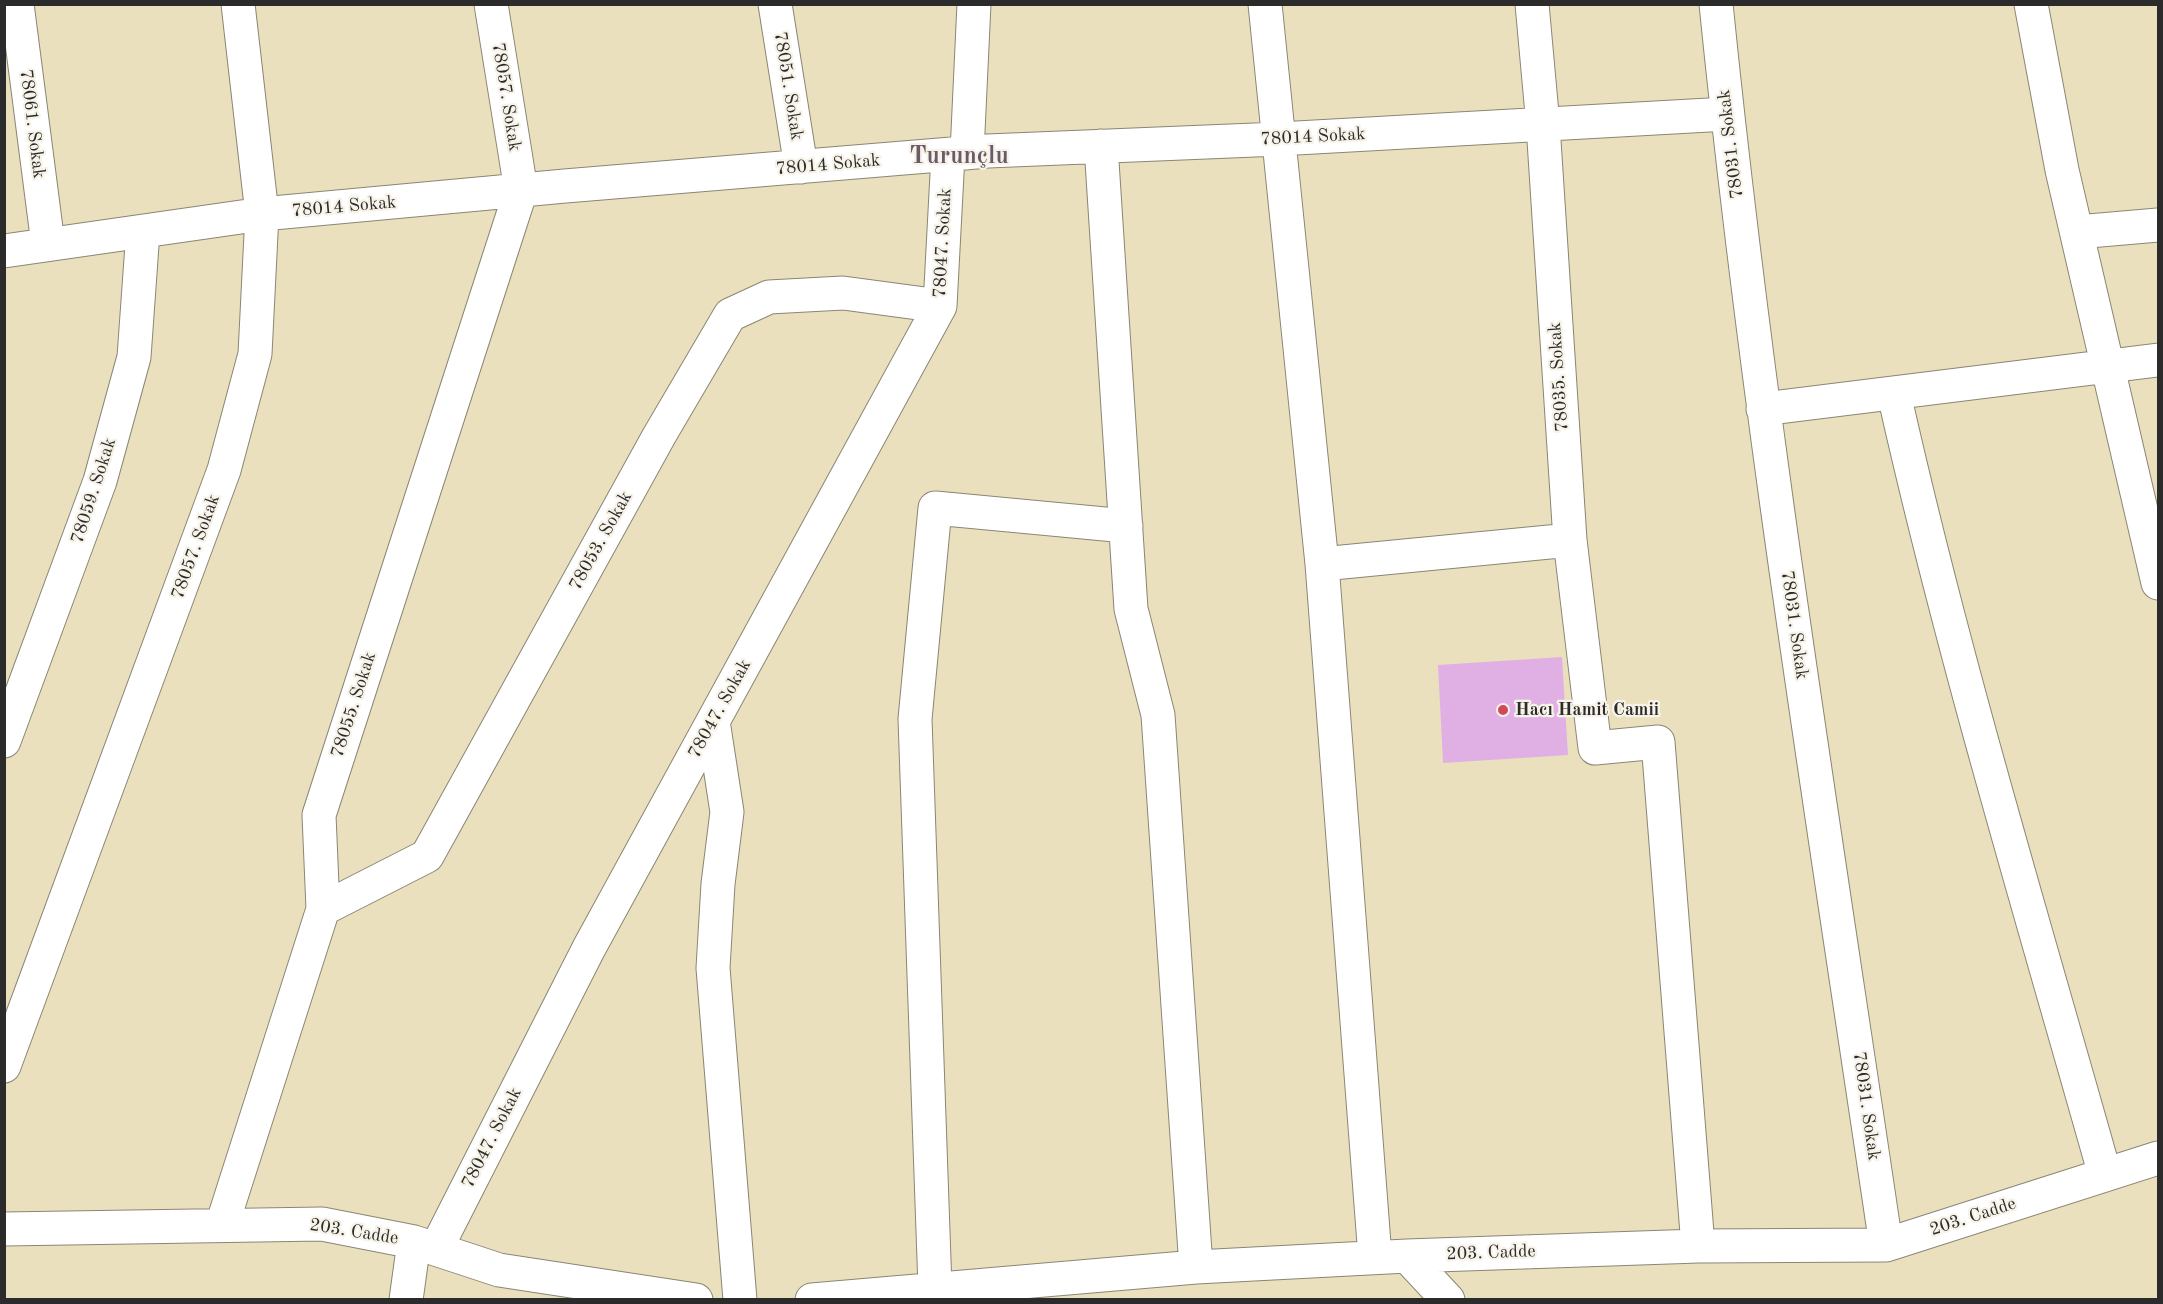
<!DOCTYPE html>
<html>
<head>
<meta charset="utf-8">
<style>
	body { margin:0 }
	#map { position:relative; width:2163px; height:1304px; overflow:hidden; background:#eae0be; font-family:"Old Standard TT",serif }
	canvas { display:block }
	.frame { position:absolute; inset:0; border:6px solid #2b2b2b; pointer-events:none }
</style>
</head>
<body>
<div id="map">
<canvas width="2163" height="1304"></canvas>
<div class="frame"></div>
</div>
<script>
const c = document.querySelector('canvas').getContext('2d');
c.lineJoin = 'round';
function paint(path, color) {
  c.fillStyle = color;
  c.fill(path, 'evenodd');
}
function trace(path, color, width, dash) {
  c.strokeStyle = color;
  c.lineWidth = width;
  c.lineCap = dash ? 'butt' : 'round';
  c.setLineDash(dash || []);
  c.stroke(path);
}
function write(font, color, halo, rows, align = 'center') {
  c.font = font + ' "Old Standard TT",serif';
  c.lineWidth = 4.5;
  c.setLineDash([]);
  c.textBaseline = 'middle';
  c.strokeStyle = halo;
  c.fillStyle = color;
  for (const [text, x, y, turn = 0] of rows) {
    c.save();
    c.translate(x, y);
    c.rotate((+turn || 0) * Math.PI / 180);
    c.textAlign = isNaN(turn) ? turn : align;
    if (halo) c.strokeText(text, 0, 0);
    c.fillText(text, 0, 0);
    c.restore();
  }
}
const building = new Path2D(`
	M1562,657L1568,755L1443,763L1438,665Z`);
const minor = new Path2D(`
	M17,4L48,244
	M775,4L801,167
	M1265,4L1322,564L1375,1257
	M1532,4L1543,125L1570,540L1595,748L1658,742L1698,1246
	M1716,4C1758,420 1825,832 1886,1245
	M2031,4L2062,170L2158,583
	M1101,146L1131,609L1158,715L1196,1267
	M967,153L974,4
	M2077,232L2158,225
	M4,251L262,214L565,186L988,151L1279,139L1727,114
	M1894,394C1953,657 2032,916 2105,1175
	M1763,409L2158,360
	M1322,564L1570,540
	M713,721L727,812L718,884L713,968L740,1300
	M4,741L100,481L134,357L143,231
	M323,909L427,856L659,436L730,315L769,297L843,293L940,306
	M4,1066L224,470L255,354L262,214L238,4
	M222,1225L323,909L319,815L521,190L491,4
	M4,1229L322,1224L414,1242L499,1270L696,1300
	M436,1249L589,948L940,306L948,155
	M1407,1256L1448,1300
	M935,1288L915,719L935,508L1126,526
	M406,1300L414,1242
	M812,1300L1196,1267L1407,1256L1698,1246L1886,1245L2158,1158`);
const markers = [
	[1503,710,6,"#d1495b"]
];
const streetNames = [
	["78051. Sokak",788,86,81],
	["78057. Sokak",506,97,81],
	["78061. Sokak",32,124,83],
	["78014 Sokak",1313,137,-3],
	["78031. Sokak",1731,144,-97],
	["78014 Sokak",828,165,-5],
	["78014 Sokak",344,207,-5],
	["78047. Sokak",943,243,-87],
	["78035. Sokak",1559,377,-94],
	["78059. Sokak",94,491,-72],
	["78053. Sokak",601,541,-61],
	["78057. Sokak",196,547,-70],
	["78031. Sokak",1794,625,82],
	["78055. Sokak",354,705,-72],
	["78047. Sokak",720,709,-61],
	["78031. Sokak",1866,1106,82],
	["78047. Sokak",492,1138,-63],
	["203. Cadde",1973,1217,-18],
	["203. Cadde",354,1232,9],
	["203. Cadde",1491,1253,-2]
];
const poiNames = [
	["Hacı Hamit Camii",1515,710]
];
const districtNames = [
	["Turunçlu",959,157]
];
paint(building, '#e0b0e5');
trace(minor, '#8a8674', 35);
trace(minor, '#fff', 33);
for (const [x, y, r, color] of markers) {
  const dot = new Path2D();
  dot.arc(x, y, r, 0, 2 * Math.PI);
  c.fillStyle = color;
  c.fill(dot);
  trace(dot, '#f7f3e8', 2);
}
write('18px', '#2b2b2b', '#f7f3e8', streetNames);
write('bold 18px', '#2b2b2b', '#f7f3e8', poiNames, 'left');
write('bold 24px', '#6a5a6c', '#f7f3e8', districtNames);
</script>
</body>
</html>
